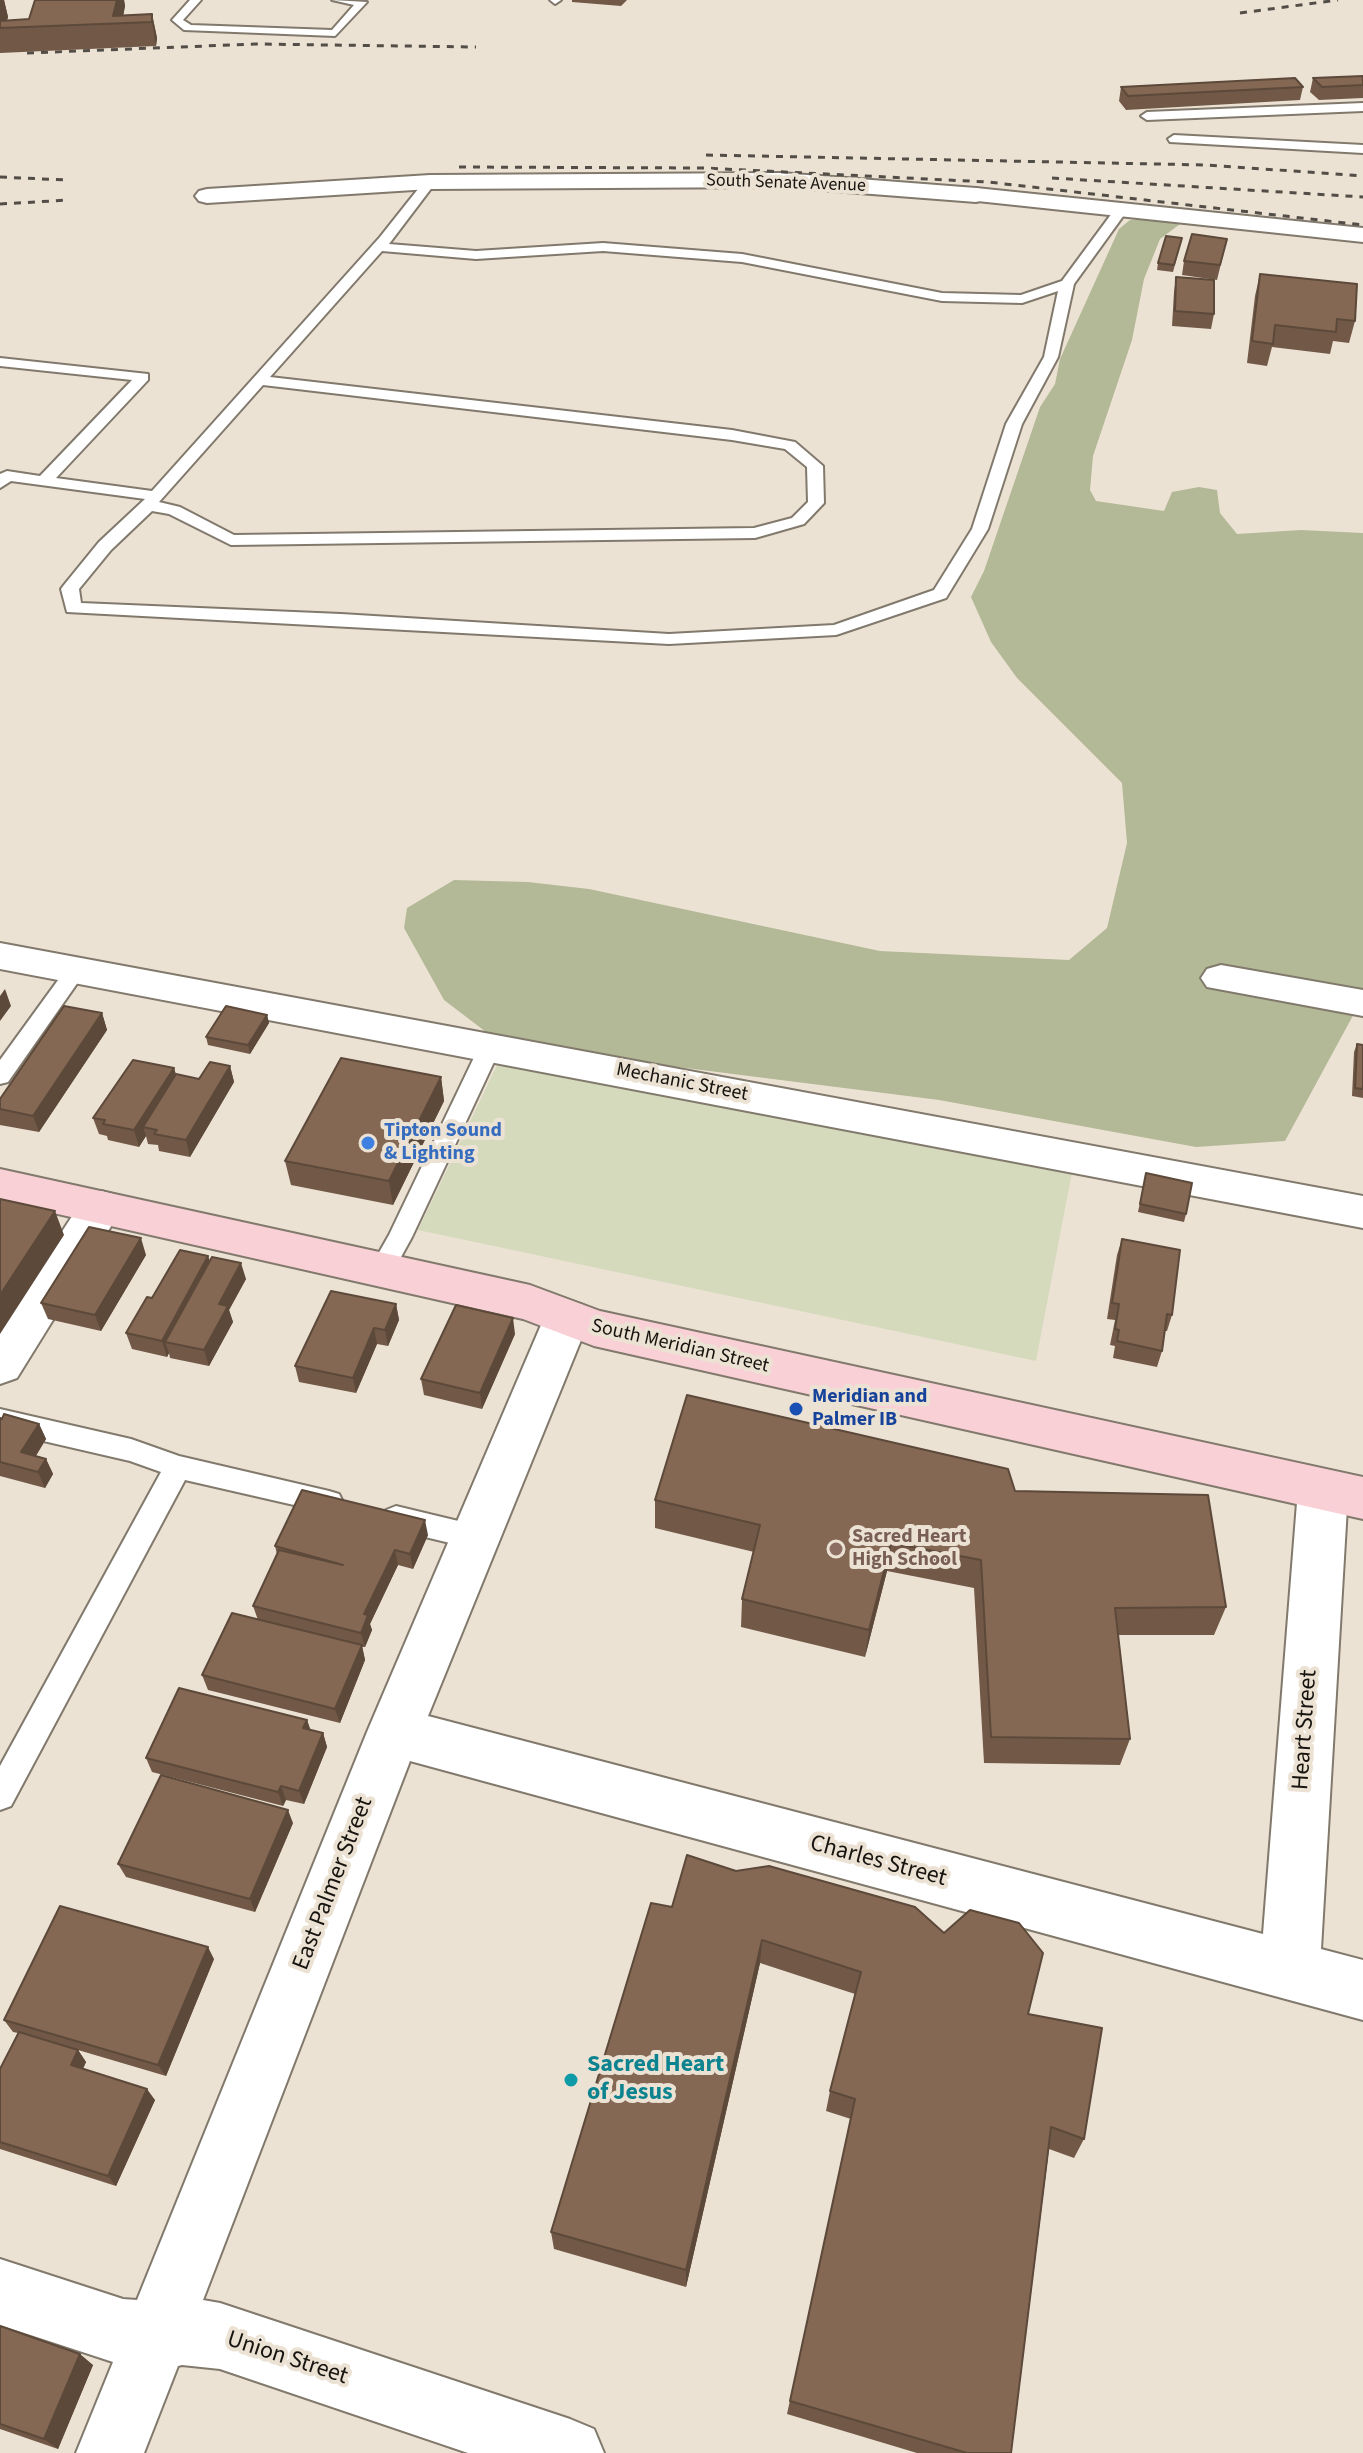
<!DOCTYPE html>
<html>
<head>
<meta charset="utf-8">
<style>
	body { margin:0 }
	canvas { display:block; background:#ece2d4 }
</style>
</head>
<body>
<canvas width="1363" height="2453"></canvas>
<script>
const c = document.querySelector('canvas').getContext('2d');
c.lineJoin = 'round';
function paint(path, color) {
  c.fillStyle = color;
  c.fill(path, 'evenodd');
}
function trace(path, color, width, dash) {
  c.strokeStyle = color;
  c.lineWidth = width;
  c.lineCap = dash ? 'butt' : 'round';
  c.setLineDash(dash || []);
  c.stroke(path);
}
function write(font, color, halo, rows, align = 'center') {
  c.font = font + ' "Source Sans 3",sans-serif';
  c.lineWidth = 8;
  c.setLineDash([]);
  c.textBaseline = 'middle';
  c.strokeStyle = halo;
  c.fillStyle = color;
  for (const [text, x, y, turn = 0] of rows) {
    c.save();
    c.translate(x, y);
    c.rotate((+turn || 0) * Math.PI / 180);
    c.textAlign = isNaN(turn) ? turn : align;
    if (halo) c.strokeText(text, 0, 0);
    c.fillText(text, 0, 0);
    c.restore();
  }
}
const green = new Path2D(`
	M501,1057L1073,1167L1036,1361L418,1230Z`);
const forest = new Path2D(`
	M1148,219L1180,224L1160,239L1144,279L1132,340L1093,456L1090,490L1096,501L1164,511L1172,492L1199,487L1217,490L1220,513L1237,534L1301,530L1363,533V997L1285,1141L1196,1147L939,1100L654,1064L486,1032L444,1000L404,928L407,908L454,880L528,882L589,889L880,951L1069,960L1107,928L1127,843L1122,783L1017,678L991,642L971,597L984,571L1040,407L1055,384L1060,359L1119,229L1130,220Z`);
const service = new Path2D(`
	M190,0H201L183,20L191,25L332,30L354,5L332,0L367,2L335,36L184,30L172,20Z
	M550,0H561L555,4Z
	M1363,103V111L1147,120L1141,116L1147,112Z
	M1174,135L1363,145V153L1170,142L1168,139Z
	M430,178L436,182L389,244L476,251L603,243L742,254L942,293L1021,295L1062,281L1118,205L1129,208L1074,284L1058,357L1022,424L988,529L946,598L836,635L669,644L67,612L61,589L64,585L99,542L145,499L11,481L0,488V474L7,471L40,476L132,380L0,366V358L148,374V380L56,478L152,491L380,237L426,179ZM382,251L476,259L603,251L742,262L942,301L1022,303L1058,291L1044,357L1006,424L972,529L934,590L834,625L669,634L341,614L81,603L79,589L111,550L152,511L169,514L231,545L755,538L804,524L824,503L823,466L795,442L732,430L270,377ZM263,385L732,440L785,449L807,467L808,502L792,518L754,528L234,535L180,507L159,502Z
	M76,963L83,965L87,970L83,975L8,1082L0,1084V1060L69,965Z
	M490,1039L498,1042L501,1047L412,1237L390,1277L381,1279L372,1277L369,1270L389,1235L479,1047L482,1042Z
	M0,1409L131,1439L179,1456L329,1491L339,1494L343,1502L339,1510L329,1513L185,1480L11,1806L0,1810V1766L161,1472L130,1461L0,1431Z
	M396,1506L475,1525L485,1529L489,1537L485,1545L475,1549L396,1530L386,1526L382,1518L386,1510Z`);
const minor = new Path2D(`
	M781,173L976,188L984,190L988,195L984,200L976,202L781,187L430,189L207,203L199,201L195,196L199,191L207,189L430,175Z
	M0,943L1363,1196V1228L0,969Z
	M1221,965L1363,990V1016L1207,987L1201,978L1207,969Z
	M101,1191L116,1195L123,1207L17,1378L0,1384V1326L86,1195Z
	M567,1300L583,1305L590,1318L428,1716L1263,1934L1298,1490L1306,1475L1323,1469L1340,1475L1348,1490L1321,1949L1363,1960V2020L410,1761L203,2300L220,2303L570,2419L594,2429L604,2453H468L220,2369L182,2365L178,2366L144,2453H76L113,2362L0,2325V2259L123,2299L137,2300L367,1732L544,1318L551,1305Z`);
const tertiary = new Path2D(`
	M976,188L1363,228V242L968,200L964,195L968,190Z`);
const secondary = new Path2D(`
	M0,1169L530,1285L600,1311L1363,1477V1519L594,1346L523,1319L0,1201Z`);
const rail = new Path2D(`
	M1240,13L1338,0
	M27,53L256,44L476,47
	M706,155L1207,165L1363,176
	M459,167L704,168L988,182L1363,225
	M0,177L66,180
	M1052,178L1363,197
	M0,204L69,200`);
const wall = new Path2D(`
	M0,0H4L8,17L7,21L29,19L35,0H124L125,6L123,15L152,14L157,38L156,46L0,53Z
	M572,0H627L621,6L572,2Z
	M1363,76V98L1319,100L1310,92L1313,78Z
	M1121,87H1303L1300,100L1126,110L1119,101Z
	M1182,238L1173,272L1157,270L1158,263Z
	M1227,239L1217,280L1182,275L1184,261Z
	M1260,274L1355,321L1349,343L1333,341L1330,354L1272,347L1267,366L1247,363L1255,296Z
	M1176,278L1214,314L1211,329L1172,326L1174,292Z
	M102,1013L107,1030L39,1132L0,1125V1099Z
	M267,1015L269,1023L250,1054L208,1045L206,1037Z
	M1357,1044L1363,1045V1098L1352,1096L1354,1052Z
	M230,1066L234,1082L190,1157L159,1151L158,1145L148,1144L146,1136L139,1147L108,1140L107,1136L99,1134L93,1118L174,1068L176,1075L199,1079Z
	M441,1077L444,1101L393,1205L291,1185L285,1161Z
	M1146,1173L1186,1214L1184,1222L1138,1212Z
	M1122,1239L1172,1315L1167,1331H1165L1162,1351L1157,1367L1113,1358L1115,1346L1110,1345L1115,1320L1107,1319L1117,1255Z
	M146,1255L101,1331L48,1319L41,1303Z
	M208,1256L210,1261L246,1279L229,1310L233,1322L209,1366L170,1358L169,1353L167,1357L132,1349L126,1333Z
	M396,1304L399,1320L388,1346L377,1344L356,1393L299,1382L295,1366Z
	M515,1334L482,1409L424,1395L421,1379Z
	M0,1418L39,1424L46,1439L36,1456L46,1459L53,1474L45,1488L0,1476Z
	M1015,1491L1226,1607L1214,1635H1118L1130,1739L1120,1765L984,1763L974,1588L887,1571L865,1657L741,1627L742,1599L754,1552L655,1528V1500Z
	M428,1535L413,1569L398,1565L370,1624L372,1630L365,1647H362L365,1660L340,1723L208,1690L202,1675L258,1620L253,1606L277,1554L275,1546Z
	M307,1720L310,1730L323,1733L327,1747L304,1804L286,1800L283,1806L152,1772L146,1758Z
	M293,1823L255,1912L126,1877L118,1864Z
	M651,1903L1028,2014L1084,2139L1074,2158L1049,2149L1011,2453H917L787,2414L851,2119L826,2111L830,2091L855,1994L760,1963L686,2287L554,2249L551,2232Z
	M214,1959L166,2076L78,2050L86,2062L83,2069L155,2100L116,2186L0,2149V2069L18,2033L13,2032L4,2020Z
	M0,2326L93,2365L58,2449L0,2429Z`);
const shadedWall = new Path2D(`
	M0,0H4L8,17L4,28H0Z
	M117,0H124L125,6L122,23L113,16Z
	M152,14L157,38L156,46L152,22Z
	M5,989L11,1006L0,1021V996Z
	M102,1013L107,1030L39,1132L33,1116Z
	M267,1015L269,1023L250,1054L248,1045Z
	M230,1066L234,1082L190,1157L186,1140Z
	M174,1068L179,1085L143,1127L146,1136L139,1147L134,1130Z
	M441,1077L444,1101L393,1205L389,1181Z
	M55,1211L64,1235L0,1334V1295Z
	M141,1238L146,1255L101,1331L95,1315Z
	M208,1256L213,1272L165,1342L169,1353L167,1357L162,1341Z
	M241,1263L246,1279L229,1310L233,1322L209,1366L204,1350L219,1304Z
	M396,1304L399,1320L388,1346L385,1330Z
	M513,1318L515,1334L482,1409L480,1393Z
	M374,1328L377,1344L356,1393L353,1378Z
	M39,1424L46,1439L28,1468L21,1452Z
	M46,1459L53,1474L45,1488L38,1472Z
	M425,1520L428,1535L413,1569L410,1554Z
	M891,1543L887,1571L865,1657L869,1630Z
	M395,1550L398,1565L370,1624L372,1630L365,1647L361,1633L364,1614Z
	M362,1645L365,1660L340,1723L335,1709Z
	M307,1720L312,1734L303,1728Z
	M323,1733L327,1747L304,1804L299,1791Z
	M281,1786L286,1800L283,1806L278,1792Z
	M288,1810L293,1823L255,1912L250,1899Z
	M762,1940L760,1963L686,2287V2270Z
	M208,1947L214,1959L166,2076L158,2065Z
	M78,2050L86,2062L79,2076L71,2065Z
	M147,2089L155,2100L116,2186L108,2176Z
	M80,2354L93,2365L58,2449L44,2439Z`);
const building = new Path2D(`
	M35,0H117L113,16L152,14V22L0,28V21L29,19Z
	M1363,76V85L1322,87L1313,78Z
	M1295,78L1303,87L1128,96L1121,87Z
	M1192,234L1227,239L1220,265L1184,261Z
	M1166,236L1182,238L1174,265L1158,263Z
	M1260,274L1357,284L1355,321L1337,319L1336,332L1275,325L1273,344L1252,341Z
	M1176,277L1214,280V314L1175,311Z
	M64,1006L102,1013L33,1116L0,1109V1099Z
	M226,1006L267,1015L248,1045L206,1037Z
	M1357,1044L1363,1045V1089L1355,1088Z
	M341,1058L441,1077L389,1181L285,1161Z
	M133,1060L174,1068L134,1130L103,1124L105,1120L93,1118Z
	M210,1062L230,1066L186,1140L154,1134L157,1130L143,1127L176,1074L199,1079Z
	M1146,1173L1192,1183L1186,1214L1140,1204Z
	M0,1199L55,1211L0,1295Z
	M89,1227L141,1238L95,1315L41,1303Z
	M1122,1239L1180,1250L1172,1315L1167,1314L1162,1351L1117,1341L1119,1330L1115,1329L1119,1304L1112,1303Z
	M180,1250L208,1256L162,1341L126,1333L147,1297L152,1298Z
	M212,1257L241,1263L219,1304L228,1306L204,1350L165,1342Z
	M331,1291L396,1304L385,1330L374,1328L353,1378L295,1366Z
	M456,1305L513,1318L480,1393L421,1379Z
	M687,1395L1008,1469L1015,1491L1208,1495L1226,1607L1115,1608L1130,1739L991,1737L981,1560L891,1543L869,1630L742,1599L760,1525L655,1500Z
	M4,1414L39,1424L21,1452L46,1459L38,1472L0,1462V1418L2,1419Z
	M302,1490L425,1520L410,1554L395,1550L364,1614L368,1615L361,1633L253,1606L279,1550L343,1565L275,1546Z
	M232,1613L362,1645L335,1709L202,1675Z
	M179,1688L307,1720L303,1728L323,1733L299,1791L281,1786L278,1792L146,1758Z
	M161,1775L288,1810L250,1899L118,1864Z
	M687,1855L736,1871L769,1866L915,1907L944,1933L970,1910L1019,1923L1043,1953L1028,2014L1102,2028L1084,2139L1051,2127L1011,2453H967L790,2401L855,2099L830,2091L861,1972L762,1940L686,2270L551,2232L651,1903L672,1907Z
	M60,1906L208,1947L158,2065L4,2020Z
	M19,2032L78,2050L71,2065L147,2089L108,2176L0,2142V2069Z
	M0,2326L80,2354L44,2439L0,2424Z`);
const markers = [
	[368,1143,8,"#3f7fe0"],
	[796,1409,8,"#1a4fb4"],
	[836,1549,8,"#8d6e63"],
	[571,2080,8,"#0f9aa8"]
];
const farStreetnames = [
	["South Senate Avenue",786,184,2]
];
const streetNames = [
	["Mechanic Street",682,1083,11],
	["South Meridian Street",680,1347,13]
];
const shopNames = [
	["Tipton Sound",384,1132],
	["& Lighting",384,1155]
];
const transitNames = [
	["Meridian and",812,1398],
	["Palmer IB",812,1421]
];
const educationNames = [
	["Sacred Heart",852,1538],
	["High School",852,1561]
];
const nearStreetnames = [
	["Heart Street",1306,1730,-86],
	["Charles Street",878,1862,15],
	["East Palmer Street",334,1884,-69],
	["Union Street",287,2359,18]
];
const nearCulturenames = [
	["Sacred Heart",587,2066],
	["of Jesus",587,2094]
];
paint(green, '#d5dabc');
paint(forest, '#b3b996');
trace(service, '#81796c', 4);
trace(minor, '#81796c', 4);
trace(tertiary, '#81796c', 4);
trace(secondary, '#81796c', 4);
paint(service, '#fff');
paint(minor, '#fff');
paint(tertiary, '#fff');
paint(secondary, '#f9d0d6');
trace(rail, '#524d46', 3, [7, 7]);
paint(wall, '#725947');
paint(shadedWall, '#5c493a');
paint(building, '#846853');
trace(building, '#5c493a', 2);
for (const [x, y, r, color] of markers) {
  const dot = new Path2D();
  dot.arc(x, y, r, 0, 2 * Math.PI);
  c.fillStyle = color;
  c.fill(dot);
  trace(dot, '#ece2d4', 3);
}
write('18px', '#17140f', '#ece2d4', farStreetnames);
write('20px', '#17140f', '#ece2d4', streetNames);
write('bold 20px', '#366cbe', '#ece2d4', shopNames, 'left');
write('bold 20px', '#164399', '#ece2d4', transitNames, 'left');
write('bold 20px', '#785e54', '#ece2d4', educationNames, 'left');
write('24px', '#17140f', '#ece2d4', nearStreetnames);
write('bold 24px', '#0d838f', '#ece2d4', nearCulturenames, 'left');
</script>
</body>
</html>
